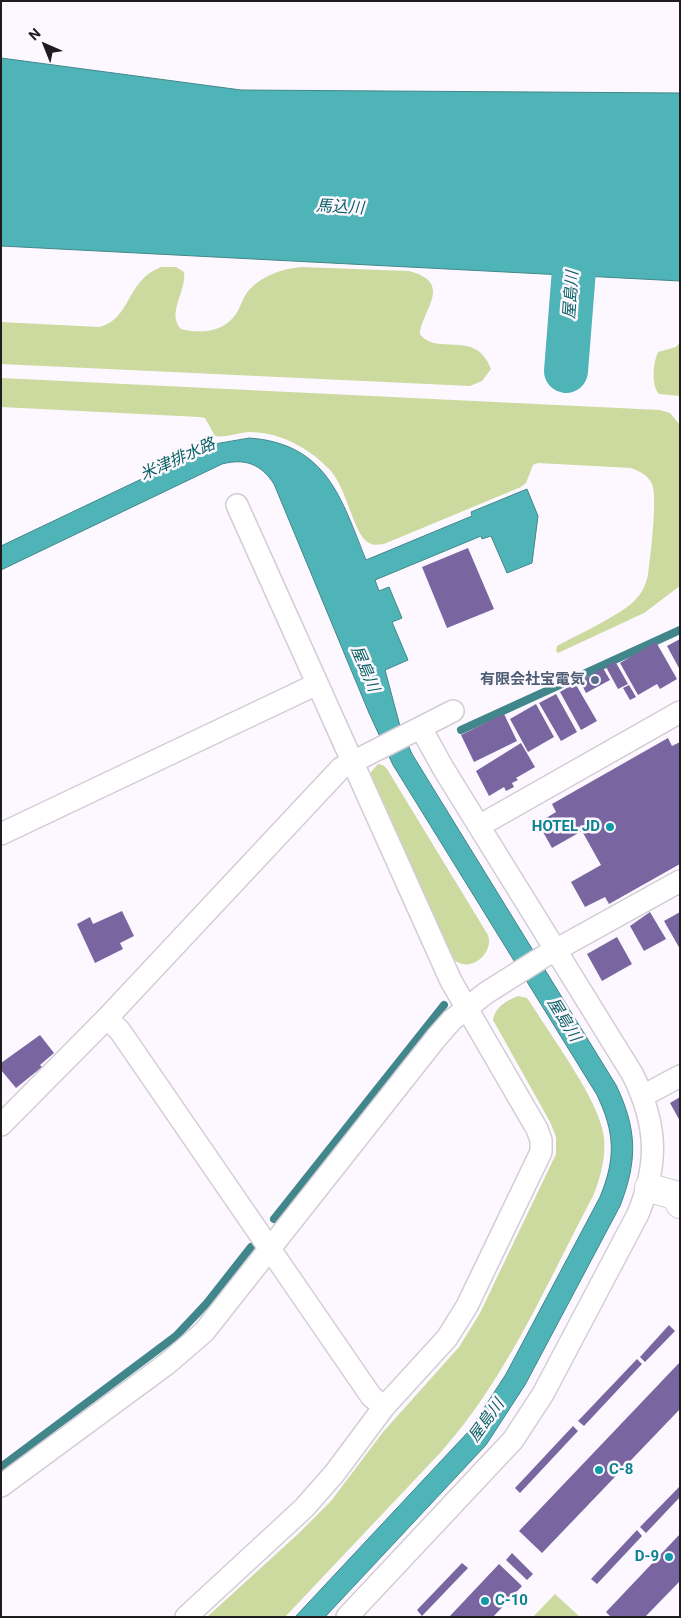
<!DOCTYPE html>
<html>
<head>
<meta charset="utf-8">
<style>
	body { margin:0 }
	#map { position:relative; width:681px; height:1618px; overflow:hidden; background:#fdf8ff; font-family:Roboto,sans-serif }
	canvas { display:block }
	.frame { position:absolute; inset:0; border:2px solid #1f1c20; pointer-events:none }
	.north { position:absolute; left:20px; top:20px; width:50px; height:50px; -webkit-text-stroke:4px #fdf8ff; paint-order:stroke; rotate:316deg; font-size:14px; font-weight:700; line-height:20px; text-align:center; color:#1f1c20 }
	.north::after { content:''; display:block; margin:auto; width:18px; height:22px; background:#1f1c20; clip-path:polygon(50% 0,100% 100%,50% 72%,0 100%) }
</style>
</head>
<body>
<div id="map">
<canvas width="681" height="1618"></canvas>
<div class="frame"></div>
<div class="north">N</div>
</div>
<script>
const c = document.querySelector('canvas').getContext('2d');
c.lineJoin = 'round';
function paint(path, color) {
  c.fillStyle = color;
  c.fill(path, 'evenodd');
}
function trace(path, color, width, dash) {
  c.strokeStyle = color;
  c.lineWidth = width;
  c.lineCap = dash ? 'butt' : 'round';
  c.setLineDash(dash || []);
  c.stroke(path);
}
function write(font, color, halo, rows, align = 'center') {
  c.font = font + ' Roboto,"Noto Sans JP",sans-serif';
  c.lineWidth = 5;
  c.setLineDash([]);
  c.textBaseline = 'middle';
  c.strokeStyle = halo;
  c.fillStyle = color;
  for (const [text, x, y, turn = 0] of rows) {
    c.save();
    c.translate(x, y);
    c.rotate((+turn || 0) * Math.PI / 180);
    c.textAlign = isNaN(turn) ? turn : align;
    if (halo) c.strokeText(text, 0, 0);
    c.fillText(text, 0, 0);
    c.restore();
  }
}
const green = new Path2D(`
	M161,267H176L184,272C187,291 166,313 181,329C201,334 224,332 236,314C241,306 243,297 249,290C263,275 282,269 301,267L409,271C455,283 421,311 420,334C437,357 476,328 491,369L482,381L470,386L1,364V322L99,327C132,319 125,281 161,267Z
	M680,342V396L659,394C651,385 653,363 658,352L676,347Z
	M1,378L660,410L670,413L680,425V586L644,613L558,653L556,651L557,646C577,635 623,614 636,599C642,593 646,584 648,575C650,559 658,497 652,484C648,475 639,471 631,468L538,463L533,465L526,483L521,487L384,544C378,545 372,546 366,541C352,528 347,489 330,470C309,448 280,432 249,432C237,433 225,438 215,436L205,418L199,417L1,407Z
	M378,764L383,765L387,769L488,935C495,955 466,976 452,957L371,777V772Z
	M518,996L527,998L532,1005C552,1038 600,1101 604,1137C606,1157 601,1175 594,1194C548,1281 507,1378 441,1452L285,1617H207L298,1534L331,1501L383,1432L459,1347L480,1313L556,1154V1137L550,1122L493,1020C495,1007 506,1001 518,996Z
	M555,1594L580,1617H533Z`);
const water = new Path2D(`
	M1,58L241,90L680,93V281L1,246Z
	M250,438C327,444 341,498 366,560L472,516L471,512L527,489L538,516L532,563L507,573L491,536L482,539L481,536L375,580L379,591L389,587L402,618L392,622L408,660L385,670L400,726L412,754L616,1085C637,1129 638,1160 620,1206L525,1385L486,1445L325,1617H295L469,1431L506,1374L600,1197C616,1158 615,1133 597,1095L393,765L369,713L274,484C261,464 245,458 222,464L1,570V546L215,444Z`);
const stream = new Path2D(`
	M461,730L680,630
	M274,1219L444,1005
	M1,1467L176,1336L207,1303L251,1247`);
const river = new Path2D(`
	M566,371L578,219`);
const building = new Path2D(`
	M468,548L494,609L447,628L422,567Z
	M680,639V670L667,646Z
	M656,642L677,679L660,689L657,684L638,695L620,663Z
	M615,661L628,684L618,689L606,667Z
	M603,668L610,680L586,693L580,681Z
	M575,683L597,721L581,730L560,692Z
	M629,685L636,697L630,700L623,688Z
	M556,694L577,732L561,741L539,703Z
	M536,704L554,737L528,752L510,719Z
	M504,714L517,741L474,762L461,735Z
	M668,738L672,746L680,742V864L609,904L605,897L585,907L571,882L601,865L582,831L552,848L538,823L556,812L552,804Z
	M521,743L535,767L516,778L518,780L512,783L514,787L506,791L504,787L489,796L476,771Z
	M122,911L134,936L120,943L123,949L95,963L77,924L90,917L93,924Z
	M650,912L666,939L644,951L630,926Z
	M680,912V949L664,921Z
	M617,937L632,964L602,981L587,954Z
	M40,1035L54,1053L40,1065L42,1067L16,1088L1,1070V1063Z
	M680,1097V1121L670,1103Z
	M669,1325L675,1331L645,1362L640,1357Z
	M637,1359L642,1364L584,1426L578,1421Z
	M680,1362V1409L542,1553L519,1531Z
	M573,1426L578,1431L520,1493L515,1488Z
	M680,1486V1497L646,1533L640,1527Z
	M637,1530L642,1536L597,1584L591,1579Z
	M680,1534V1581L645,1617H611L606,1612Z
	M512,1553L533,1574L527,1580L506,1560Z
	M462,1563L468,1568L422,1616L417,1610Z
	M499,1564L522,1586L493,1617H449Z`);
const street = new Path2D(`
	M479,826L680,712
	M1,834L317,684
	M107,1018L120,1031L371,1396L384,1407
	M643,1096L680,1076
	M1,1125L107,1018L341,768L453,711
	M1,1486L168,1363L204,1332L437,1037L452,1020L486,993L543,957L680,881
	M186,1617L304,1508L334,1474L384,1407L447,1338L467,1306L541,1152V1140L537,1129L451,981L237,505
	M347,1617L513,1440L543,1394L638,1214C659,1162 657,1125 633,1075L443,768L421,728`);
const secondary = new Path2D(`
	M649,1188L675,1195L680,1204`);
const markers = [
	[595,680,5,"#5c6f8a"],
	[610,827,5,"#0f9aa8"],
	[599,1470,5,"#0f9aa8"],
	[669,1557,5,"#0f9aa8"],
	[485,1601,5,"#0f9aa8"]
];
const serviceNames = [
	["有限会社宝電気",585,680]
];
const cultureNames = [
	["HOTEL JD",600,827],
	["C-8",609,1470,"left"],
	["D-9",659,1557],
	["C-10",495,1601,"left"]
];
const waterNames = [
	["馬込川",340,208,3],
	["屋島川",572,295,-86],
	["米津排水路",178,460,-24],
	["屋島川",364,669,67],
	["屋島川",563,1020,58],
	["屋島川",487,1421,-54]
];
paint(green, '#ccdaa0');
paint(water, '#4fb4b7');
trace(water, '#41868a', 1);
trace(stream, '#41868a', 8);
trace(river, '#4fb4b7', 44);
paint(building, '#7965a0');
trace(street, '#d4ccd6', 24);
trace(secondary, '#d4ccd6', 30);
trace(street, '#fff', 21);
trace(secondary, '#fff', 28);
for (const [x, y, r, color] of markers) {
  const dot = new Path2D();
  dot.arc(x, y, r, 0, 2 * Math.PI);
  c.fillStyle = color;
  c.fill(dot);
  trace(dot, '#fdf8ff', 2);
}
write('bold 15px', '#4e5e75', '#fdf8ff', serviceNames, 'right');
write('bold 15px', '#0d838f', '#fdf8ff', cultureNames, 'right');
write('italic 16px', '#0b6265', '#fdf8ff', waterNames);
</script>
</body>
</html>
